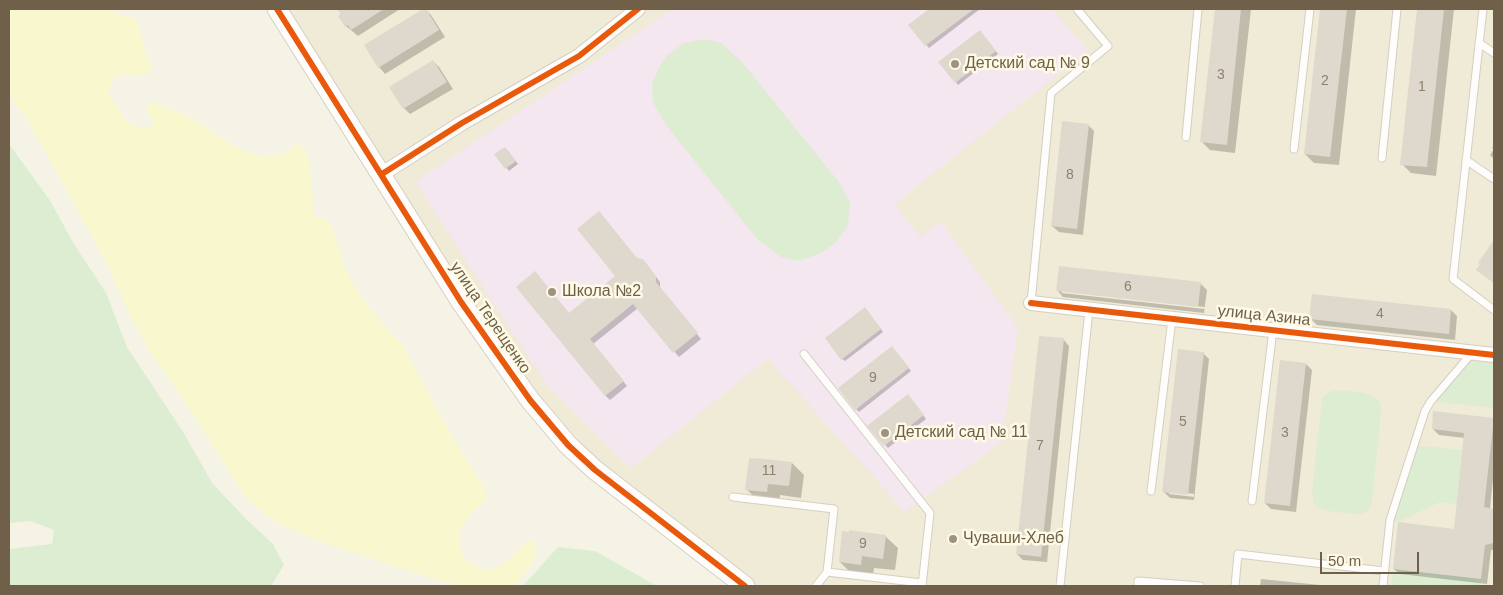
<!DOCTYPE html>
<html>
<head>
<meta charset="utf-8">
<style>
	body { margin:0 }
	#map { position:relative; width:1503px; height:595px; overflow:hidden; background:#f5f3e6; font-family:Arial,sans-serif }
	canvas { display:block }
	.frame { position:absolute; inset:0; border:10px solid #716049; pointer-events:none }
	.scale { position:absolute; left:1320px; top:552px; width:99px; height:22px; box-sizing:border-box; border:2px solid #716049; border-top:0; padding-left:6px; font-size:15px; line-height:18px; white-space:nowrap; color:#716049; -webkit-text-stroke:4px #fefae6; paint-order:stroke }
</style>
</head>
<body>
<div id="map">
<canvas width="1503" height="595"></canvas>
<div class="frame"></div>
<div class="scale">50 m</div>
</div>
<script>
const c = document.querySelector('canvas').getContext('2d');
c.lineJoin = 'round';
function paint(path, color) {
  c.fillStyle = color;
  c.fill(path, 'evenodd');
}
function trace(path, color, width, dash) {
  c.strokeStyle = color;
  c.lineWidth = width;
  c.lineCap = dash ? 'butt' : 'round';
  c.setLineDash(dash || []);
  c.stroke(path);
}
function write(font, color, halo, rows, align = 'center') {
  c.font = font + ' Arial,sans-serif';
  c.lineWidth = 5;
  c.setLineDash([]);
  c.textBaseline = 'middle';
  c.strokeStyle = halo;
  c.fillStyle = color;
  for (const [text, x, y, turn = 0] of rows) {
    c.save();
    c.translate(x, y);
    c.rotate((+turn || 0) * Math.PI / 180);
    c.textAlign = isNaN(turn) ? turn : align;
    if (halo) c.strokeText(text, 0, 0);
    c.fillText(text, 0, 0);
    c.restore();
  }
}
const residential = new Path2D(`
	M277,9H1494V586H745L615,486L530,400Z`);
const education = new Path2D(`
	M672,9H1053L1088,51L895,204L920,237L941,221L1018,328L1002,442L905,512L768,359L631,468L544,381L415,182Z`);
const green = new Path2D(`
	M704,39L721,43L741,61L838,181L850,202L848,226L835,243L821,253L799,261L781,257L757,239L666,125L653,102L652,84L659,67L669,54L684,43Z
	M9,144L49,199L74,244L106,293L127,347L185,435L212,483L246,519L273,544L284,565L271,586H9V549L52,544L54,530L30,521L9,523Z
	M1472,353L1494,355V408L1431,401Z
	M1332,391C1343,390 1372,391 1379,401C1381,404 1381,408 1381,413L1372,501C1370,508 1369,511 1362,514C1351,513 1322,513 1315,505C1313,501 1313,497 1312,493L1322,399L1325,395Z
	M1413,445L1463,450L1457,504L1440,502L1398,522L1390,520Z
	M558,547L595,551L657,586H523Z
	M1393,569L1481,579V586H1391Z`);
const sand = new Path2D(`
	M9,9H107L113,12L137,19L141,32L143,45L153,68L145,76L128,74L115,75L108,94L129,124L146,129L154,124L147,111L149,102C166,106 188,116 203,125C226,140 251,164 281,154C287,153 293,147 298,144L306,151L310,167L314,217L326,219L334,231L341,258L353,284L372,311L405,349L442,419L473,470L485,488L487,499C475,508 458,525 459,541C460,547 463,554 465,560C504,584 501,559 531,539L537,548L531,567L514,586H458L433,579L316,540L274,521L246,498L183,399L146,346L129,313L107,264L50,160L24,114L9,96Z`);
const shadow = new Path2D(`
	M341,9H400L358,36L346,26L339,10Z
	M425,9L431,15L445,37L385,74L379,67L366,46Z
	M931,9H980L929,48L910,25Z
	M1216,9H1251L1235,153L1210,150L1201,141Z
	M1321,9H1356L1339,165L1314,163L1305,154Z
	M1419,9H1454L1436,176L1411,173L1402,164Z
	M982,34L998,54L958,85L956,82Z
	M433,61L439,67L453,89L410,114L404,108L391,87Z
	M1088,125L1094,131L1083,235L1059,232L1052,226Z
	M1494,145V159L1490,155L1494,149L1492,148Z
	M508,151L518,164L509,171L496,154Z
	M1494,243V283L1477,270L1481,264L1480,263Z
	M638,260L647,265L660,282V288L701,339L679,357L638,308L593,344L627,386L610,400L605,395L570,314Z
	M1201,284L1207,290L1204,313L1063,297L1057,290ZM1062,290L1205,307L1204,309L1062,293Z
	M1451,310L1457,316L1455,340L1317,325L1311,319Z
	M868,312L883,332L845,361L842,359Z
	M1063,339L1069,346L1047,562L1023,560L1017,554Z
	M895,351L911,371L859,412L856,409Z
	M1203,353L1209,359L1194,500L1170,498L1164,492ZM1169,491L1195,494V497L1169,494Z
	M1306,364L1312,370L1296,512L1271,509L1265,503Z
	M911,399L926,419L888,448L869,426Z
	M1494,419V469L1490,509L1494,510V550H1491L1487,584L1400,574L1394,569L1455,530L1465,438L1439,435L1433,429Z
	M792,463L804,475L801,498L780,495L779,504L759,501L746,489Z
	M885,536L898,548L895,570L874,568L873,576L852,574L840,562Z
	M1261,579L1330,586H1260Z`);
const building = new Path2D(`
	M337,9H384L351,30L348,25L345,27L338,16L341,14Z
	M423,9H426L439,30L378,68L364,45Z
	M929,9H974L925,46L908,25Z
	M1215,9H1241L1227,145L1200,142Z
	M1320,9H1347L1330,157L1304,154Z
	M1417,9H1444L1427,167L1400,165Z
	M980,30L996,51L955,83L938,62Z
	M433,60L447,82L403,109L389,87Z
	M1062,121L1089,124L1077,229L1051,226Z
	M505,147L516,161L505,169L494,154Z
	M599,211L637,258L643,259L656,276V282L698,333L673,353L633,304L590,339L624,381L605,396L516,287L535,271L569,313L615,276L577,229Z
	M1494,240V283L1476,270L1480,264L1478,263Z
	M1059,266L1201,282L1198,307L1056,291Z
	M1312,294L1451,309L1449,334L1309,319Z
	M865,307L881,329L841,360L825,338Z
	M1039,336L1064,338L1041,557L1016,554Z
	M892,346L909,368L855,410L838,388Z
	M1178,349L1204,352L1188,495L1162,492Z
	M1280,360L1306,363L1290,506L1264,503Z
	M908,394L924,415L884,446L867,426Z
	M1433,411L1494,418L1484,507L1494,509V543L1485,545L1481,579L1393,569L1398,522L1454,529L1464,433L1432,429Z
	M749,458L756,459V458L792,462L789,486L768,484L767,492L745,490Z
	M849,530L886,535L883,559L862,556L861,565L839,562L842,531L849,532Z`);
const lane = new Path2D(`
	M1483,9L1453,279L1494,310
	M1479,43L1494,53
	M1186,137L1198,9
	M1294,149L1310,9
	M1382,158L1397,9
	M1466,160L1494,179
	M1031,303L1051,93L1108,46L1077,9
	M804,354L930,513L922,586
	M1151,491L1172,319
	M733,497L834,509L827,572
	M1252,501L1273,330
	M816,586L827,572L922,583
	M1060,586L1089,310
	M1138,586V581L1200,586
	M1235,586L1238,554L1384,571
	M1383,586L1390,520L1425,411L1431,401L1472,353`);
const street = new Path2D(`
	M382,174L462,123L579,56L638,9
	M1031,303L1494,355`);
const secondary = new Path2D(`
	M277,9L461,302L530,400L568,445L595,470L745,586`);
const cycleway = new Path2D(`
	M277,9L461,302L530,400L568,445L595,470L745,586
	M382,174L462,123L579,56L638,9
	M1031,303L1494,355`);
const markers = [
	[955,64,5,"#9f9380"],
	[552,292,5,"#9f9380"],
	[885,433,5,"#9f9380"],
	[953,539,5,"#9f9380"]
];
const numberNames = [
	["3",1221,75],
	["2",1325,81],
	["1",1422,87],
	["8",1070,175],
	["6",1128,287],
	["4",1380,314],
	["9",873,378],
	["5",1183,422],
	["3",1285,433],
	["7",1040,446],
	["11",769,471],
	["9",863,544]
];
const poiNames = [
	["Детский сад № 9",965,64],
	["Школа №2",562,292],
	["Детский сад № 11",895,433],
	["Чуваши-Хлеб",963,539]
];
const streetNames = [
	["улица Азина",1264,316,6],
	["улица Терещенко",490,318,56]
];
paint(residential, '#f0ebd6');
paint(education, '#f4e7ef');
paint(green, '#dcedd1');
paint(sand, '#f8f7ce');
paint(shadow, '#0003');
paint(building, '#ded9cc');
trace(lane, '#d3cfc2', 9);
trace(street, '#d3cfc2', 16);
trace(secondary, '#d5d0c3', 21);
trace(lane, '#fefdfb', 7);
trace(street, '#fefdfb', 14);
trace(secondary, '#fefdfb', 19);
trace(cycleway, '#e8590c', 6);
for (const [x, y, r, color] of markers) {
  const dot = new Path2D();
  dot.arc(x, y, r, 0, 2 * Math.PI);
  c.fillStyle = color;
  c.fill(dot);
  trace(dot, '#fefae6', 2);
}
write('14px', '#8f816c', null, numberNames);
write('16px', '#716049', '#fefae6', poiNames, 'left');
write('16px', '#716049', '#fefae6', streetNames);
</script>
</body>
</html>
